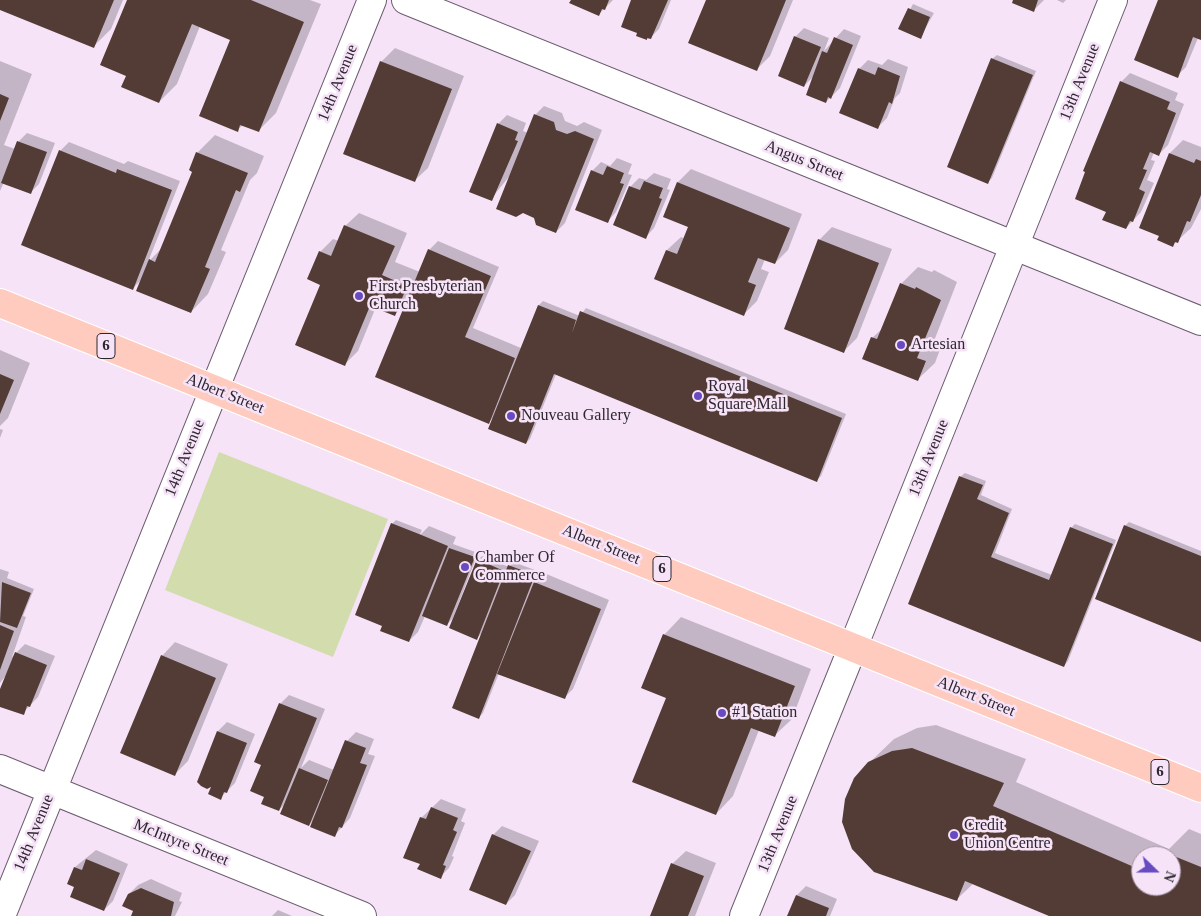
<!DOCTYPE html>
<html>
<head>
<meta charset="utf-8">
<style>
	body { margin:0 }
	#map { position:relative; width:1201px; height:916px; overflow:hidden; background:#f6e3f8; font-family:"Times New Roman",serif }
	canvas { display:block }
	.north { position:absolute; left:1131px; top:846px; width:50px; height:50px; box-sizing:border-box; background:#f6e3f8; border:1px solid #a697a7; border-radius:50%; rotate:112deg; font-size:14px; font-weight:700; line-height:20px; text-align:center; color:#2d262e }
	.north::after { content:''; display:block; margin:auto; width:18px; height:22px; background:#684ac2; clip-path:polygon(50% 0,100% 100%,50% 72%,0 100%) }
</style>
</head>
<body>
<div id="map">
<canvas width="1201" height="916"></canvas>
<div class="north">N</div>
</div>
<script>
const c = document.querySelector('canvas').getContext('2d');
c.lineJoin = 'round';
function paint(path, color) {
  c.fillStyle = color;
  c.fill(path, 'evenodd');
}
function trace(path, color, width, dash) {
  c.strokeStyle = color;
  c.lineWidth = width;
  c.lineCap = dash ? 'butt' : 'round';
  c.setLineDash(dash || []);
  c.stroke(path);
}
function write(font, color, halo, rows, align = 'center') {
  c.font = font + ' "Times New Roman",serif';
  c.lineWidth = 5;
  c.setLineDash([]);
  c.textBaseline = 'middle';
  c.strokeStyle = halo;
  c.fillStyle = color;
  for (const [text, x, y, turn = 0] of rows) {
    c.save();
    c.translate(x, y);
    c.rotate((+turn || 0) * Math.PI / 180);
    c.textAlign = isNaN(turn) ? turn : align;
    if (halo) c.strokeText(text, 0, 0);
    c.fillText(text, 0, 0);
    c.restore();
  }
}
const green = new Path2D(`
	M219,452L388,519L333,657L165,590Z`);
const shadow = new Path2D(`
	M0,0H123L111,29L94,46L0,9Z
	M128,0H310L321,4L276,113L258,131L243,125L237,130L232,39L200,26L177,84L159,102L127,75Z
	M572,0H613L599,14Z
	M633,0H671L659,29L650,38L647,39Z
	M707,0H793L770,56L757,69Z
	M1015,0H1044L1033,11Z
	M1057,0H1066L1063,3Z
	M1159,0H1201V39L1198,38L1186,67L1177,76Z
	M913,4L934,13L920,38L900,29Z
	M804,28L829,38L824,51L844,29L861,36L840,88L826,102L815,75L804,86L795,37Z
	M395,48L464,76L428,168L414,181L381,62Z
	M997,55L1036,71L992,178L988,182L992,59Z
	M888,59L908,67L900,93L895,98L887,118L878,127L859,69L868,60L882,65Z
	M0,61L32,74L4,145L15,149L18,142L27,133L55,143L39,184L30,193L4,182L0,191Z
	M1130,73L1178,93L1175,100L1184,104L1168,145L1159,154L1154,152L1151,160L1155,161L1147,180L1154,183L1141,212L1126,228L1107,211L1121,82Z
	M544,106L562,113L565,121L577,126L584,122L602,130L565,223L556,232L535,217L512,173L491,199L498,124L507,115L526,123L523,131L528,133L535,115Z
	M215,135L264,156L257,173L250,180L221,250L226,252L208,294L191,312L142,279L132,289L60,151L69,142L124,164L128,161L180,181L148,262L162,248L194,171L197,153Z
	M1183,140L1201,147V209L1191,228L1173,245L1160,235L1170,153Z
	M617,158L632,164L628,174L632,175L616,212L608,221L592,171L601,162L610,166Z
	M691,169L802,214L788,250L775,263L765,259L761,269L769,272L757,301L744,314L656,279L667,250L681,237L685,239L690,227L664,216L678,182Z
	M654,173L671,179L667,189L670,190L654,228L646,237L630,187L639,178L646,180Z
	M359,213L407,233L395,262L420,272L429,250L438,241L499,267L473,328L521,348L539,305L543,301L580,316L586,308L846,414L821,476L817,480L556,374L530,439L526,443L494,417L489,422L408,302L394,315L376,307L358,351L344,365L321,284L320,252L333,239L339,241L345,226Z
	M832,227L892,249L857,338L844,351L819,240Z
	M918,267L932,272L934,270L957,282L934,341L942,344L935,363L917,380L872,338L884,327L901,284Z
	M0,350L30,363L8,418L0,426Z
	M0,429L3,430L0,438Z
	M965,473L986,481L981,495L1012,509L995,553L1052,575L1071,528L1075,524L1116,540L1068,661L1064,666L909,604L960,477Z
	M396,520L422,530L419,536L429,526L456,537L453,544L478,553L453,618L447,625L425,616L418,632L409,641L392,524Z
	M1129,522L1201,551V640L1125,526Z
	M482,556L509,567L513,562L538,571L533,585L544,573L609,600L573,689L564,698L499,673L483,713L479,717L484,631L477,638L478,560Z
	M0,569L9,572L7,578L34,589L23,616L26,617L12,657L25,644L55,656L38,697L23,713L0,706V692L7,674L0,683Z
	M681,617L811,669L792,719L774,736L759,730L733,796L716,814L668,697L664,635Z
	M175,642L228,664L188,761L175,774L162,656Z
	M289,695L325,709L301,768L309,760L334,770L347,741L356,732L374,739L368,754L375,756L350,818L335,835L315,819L309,825L286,803L279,810L265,796L262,764L280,704Z
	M227,722L255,734L235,783L220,798L213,785L198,781L218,731Z
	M936,725L1026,759L1016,782L1169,849L1189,829L1201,834V916H1053L974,883L957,899L869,763L894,739L917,728ZM1141,856H1171V886H1141Z
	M441,799L466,809L461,821L465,823L452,856L454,857L449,868L440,877L421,864V818Z
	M502,826L539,841L515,895L506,904L493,835Z
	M96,850L128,864L113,901L104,910L76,886L75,867Z
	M686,851L716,863L695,916H651L672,864Z
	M151,879L182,893L179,901L182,902L175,916H132L135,910L129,894L138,885Z
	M806,886L837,899L830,916H788L797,895Z
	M278,910L292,916H272Z`);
const building = new Path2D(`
	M0,0H114L94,48L0,10Z
	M127,0H251L304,22L259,132L240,125L238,132L199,116L230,40L192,24L159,103L121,87L126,76L100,65Z
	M571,0H609L605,10L602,9L599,16L569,3Z
	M631,0H668L651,39L647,38V40L636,36L637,33L621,27Z
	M706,0H786L757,71L688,43Z
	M1013,0H1038L1034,12L1012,3Z
	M1158,0H1201V40L1193,37L1178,78L1134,60Z
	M908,8L930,17L921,39L898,29Z
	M794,36L821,47L804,87L778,76Z
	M834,37L853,45L831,99L828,97L826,103L806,95L822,51L827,53Z
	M991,58L1033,75L988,184L947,167Z
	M380,61L452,89L415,182L343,154Z
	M878,67L900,76L892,104L889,102L878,129L839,113L858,68L875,75Z
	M1120,81L1170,102L1167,109L1176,113L1159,156L1150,152L1143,169L1147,170L1139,189L1145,192L1133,222L1130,221L1126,229L1102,220L1106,212L1075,199L1085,172L1083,171Z
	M0,94L9,98L0,121Z
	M534,114L554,122L556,130L567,134L575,131L594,139L556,233L536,225L534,218L523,213L516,217L496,209Z
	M497,123L518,132L515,140L518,141L492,201L469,192Z
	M17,141L47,152L31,194L1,183Z
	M59,150L116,173L117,169L172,190L133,290L21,245Z
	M196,152L248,173L240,192L236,190L205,267L210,269L191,313L136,291L149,259L155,262L192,172L189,170Z
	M1169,153L1194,163L1196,159L1201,161V195L1190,222L1187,221L1178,243L1175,242L1173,247L1157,240L1159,236L1139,228Z
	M607,166L624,173L620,183L624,184L608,223L575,210L591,170L603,175Z
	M644,181L663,188L659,198L662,199L646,239L613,225L629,186L640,190Z
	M677,182L790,228L775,264L758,258L748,282L756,285L744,316L654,279L666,250L677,254L688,227L663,217Z
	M344,225L395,246L382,275L407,286L395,316L370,306L345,366L295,345L320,285L307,279L319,251L331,256Z
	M818,239L879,263L844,353L784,329Z
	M428,249L491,276L465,337L515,358L489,424L375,377Z
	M900,283L915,289L916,287L941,300L917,358L926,361L918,381L862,359L871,337L877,339Z
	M538,305L576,320L572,333L580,311L842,418L817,482L554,374L526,444L488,429Z
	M0,374L14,380L0,414Z
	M959,476L983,485L977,499L1009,513L991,557L1049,580L1070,527L1113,544L1064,667L908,604Z
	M391,523L419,534L405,569L419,534L448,546L409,642L380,631L382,626L355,615Z
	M1124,525L1201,556V642L1095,599Z
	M449,548L475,557L447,626L422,616Z
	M477,559L504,571L477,640L449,628Z
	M508,565L535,575L479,719L452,708Z
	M2,582L31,593L17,628L0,622Z
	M534,582L601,609L565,699L497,674Z
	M0,625L14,631L0,670Z
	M663,634L795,686L775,737L751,728L716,815L632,782L666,698L641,688Z
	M15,652L47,665L30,707L27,706L24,715L0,707V689Z
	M161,655L216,678L175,776L120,753Z
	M279,703L317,718L279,811L261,804L264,797L250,791L261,765L254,762Z
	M217,731L247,743L227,793L224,792L221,800L208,794L211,787L207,789L201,786L197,782Z
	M345,740L366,748L360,763L367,765L342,828L339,827L335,837L310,827Z
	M912,748L1004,783L993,806L1141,870V886H1171V856H1163L1164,852L1201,867V916H1049L965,881L957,901L874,872L852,849L842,822L845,799L854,778L868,762L892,751Z
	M299,768L328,780L309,826L280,814Z
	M431,807L458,818L453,830L457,832L443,865L446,866L441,879L417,869L420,864L403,858L420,817L426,819Z
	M492,834L531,851L506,905L469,890Z
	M86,859L120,873L104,911L70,897L74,887L67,884L74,867L82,870Z
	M671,863L704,876L688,916H650Z
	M141,888L174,902L171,916H131L133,911L122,906L128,894Z
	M796,895L829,908L826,916H787Z`);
const minor = new Path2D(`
	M406,0L1201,321
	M0,769L362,916
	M1,916L372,0
	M744,916L853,647`);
const tertiary = new Path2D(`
	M853,647L1113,0`);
const primary = new Path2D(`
	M0,303L1201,788`);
const markers = [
	[359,296,5,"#684ac2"],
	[901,345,5,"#684ac2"],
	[698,396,5,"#684ac2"],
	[511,416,5,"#684ac2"],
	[465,567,5,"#684ac2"],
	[722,713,5,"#684ac2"],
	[954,835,5,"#684ac2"]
];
const shields = [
	[106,346,18],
	[662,569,18],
	[1160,772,18]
];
const shieldNames = [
	["6",106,346],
	["6",662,569],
	["6",1160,772]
];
const streetNames = [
	["13th Avenue",1080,82,-68],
	["14th Avenue",338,83,-68],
	["Angus Street",804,161,22],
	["Albert Street",225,394,22],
	["14th Avenue",185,458,-68],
	["13th Avenue",929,458,-68],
	["Albert Street",601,545,22],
	["Albert Street",976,697,22],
	["14th Avenue",34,833,-68],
	["13th Avenue",778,834,-68],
	["McIntyre Street",181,843,22]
];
const poiNames = [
	["First Presbyterian",369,287],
	["Church",369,305],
	["Artesian",911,345],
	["Royal",708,387],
	["Square Mall",708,405],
	["Nouveau Gallery",521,416],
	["Chamber Of",475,558],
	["Commerce",475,576],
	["#1 Station",732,713],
	["Credit",964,826],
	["Union Centre",964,844]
];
paint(green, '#d2dcac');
paint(shadow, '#0003');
paint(building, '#533c35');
trace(minor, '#6c5c6e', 30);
trace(tertiary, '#6c5c6e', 30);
trace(primary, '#fff', 30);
trace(minor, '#fff', 28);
trace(tertiary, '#fff', 28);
trace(primary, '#fecbbe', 28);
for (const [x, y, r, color] of markers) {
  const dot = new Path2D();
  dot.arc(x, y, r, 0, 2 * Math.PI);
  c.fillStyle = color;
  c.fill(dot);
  trace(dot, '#f6e3f8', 2);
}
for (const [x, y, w] of shields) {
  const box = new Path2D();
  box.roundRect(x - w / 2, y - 12.5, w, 25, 4);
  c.fillStyle = '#f6e3f8';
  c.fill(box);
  trace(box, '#2d262e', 1);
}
write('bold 15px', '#2d262e', null, shieldNames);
write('16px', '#2d262e', '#f6e3f8', streetNames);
write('16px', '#2d262e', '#f6e3f8', poiNames, 'left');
</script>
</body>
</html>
